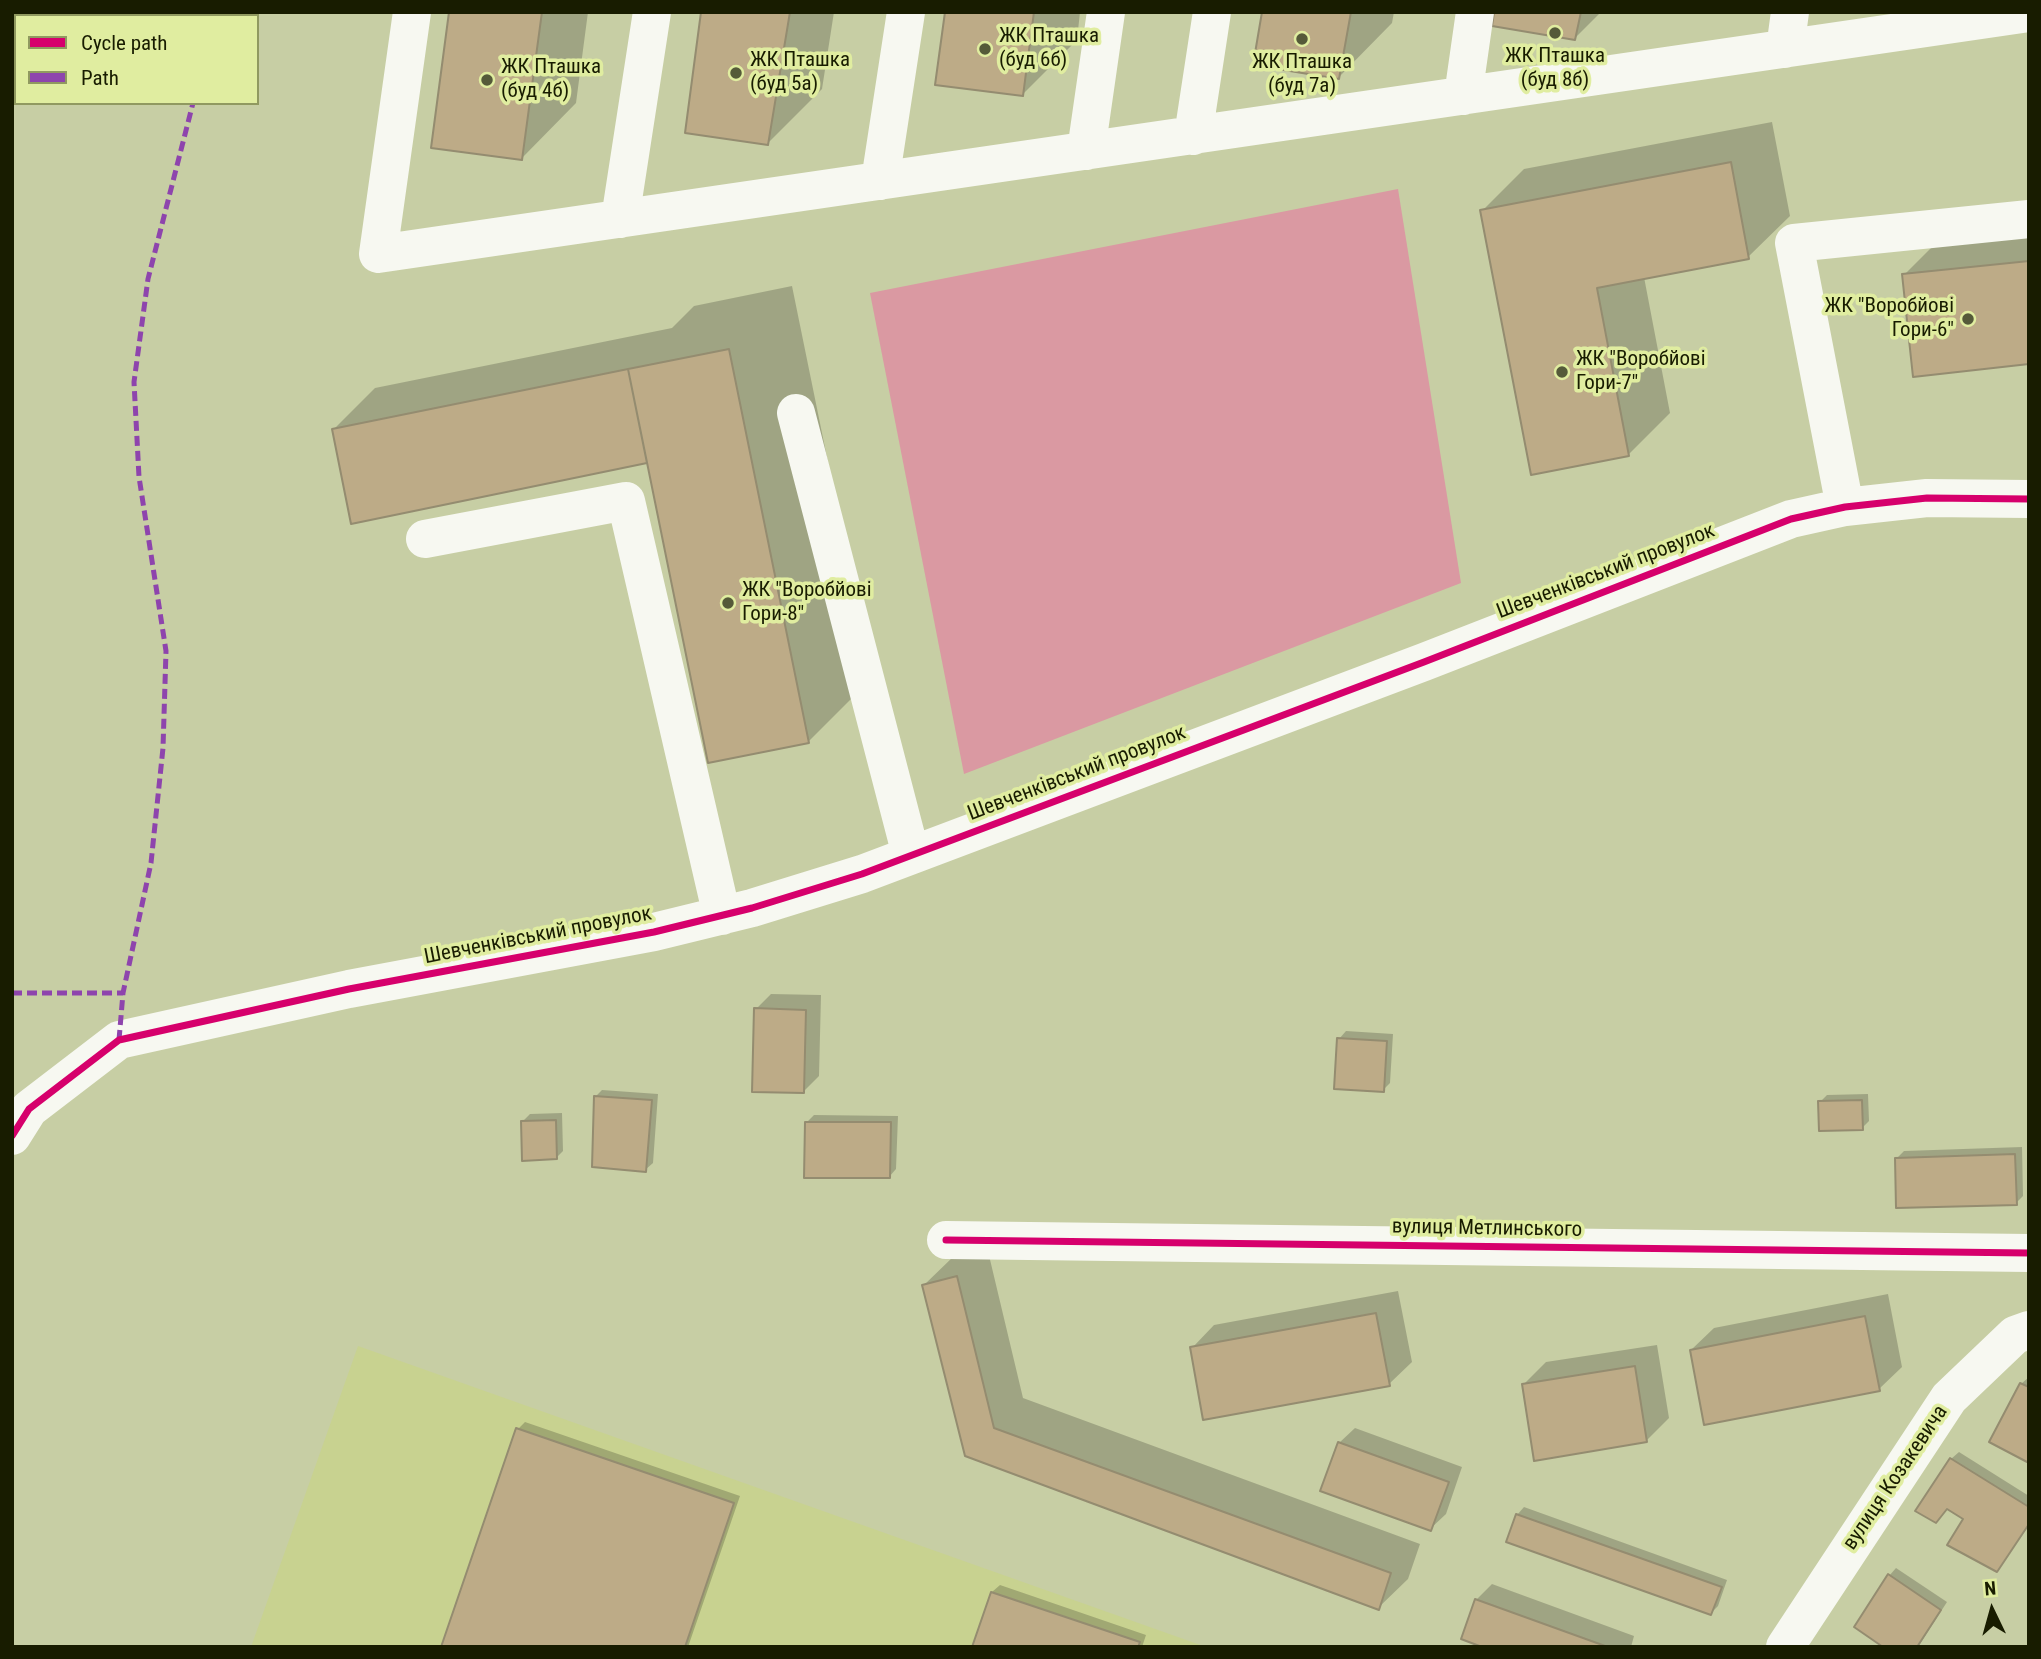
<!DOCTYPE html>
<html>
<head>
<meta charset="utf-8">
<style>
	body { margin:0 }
	#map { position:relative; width:2041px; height:1659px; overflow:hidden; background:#c7cea4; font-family:"Roboto Condensed",sans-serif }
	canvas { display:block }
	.frame { position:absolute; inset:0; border:14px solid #181c00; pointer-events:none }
	.legend { position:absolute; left:14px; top:14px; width:245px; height:91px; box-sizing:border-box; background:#e0eda0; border:2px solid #909960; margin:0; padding:9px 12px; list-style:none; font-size:21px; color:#181c00 }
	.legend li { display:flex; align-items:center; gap:14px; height:35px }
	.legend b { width:35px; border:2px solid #909960 }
	.north { position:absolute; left:1957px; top:1575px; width:70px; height:70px; -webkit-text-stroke:5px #e0eda0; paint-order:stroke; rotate:355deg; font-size:19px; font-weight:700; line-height:28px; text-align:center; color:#181c00 }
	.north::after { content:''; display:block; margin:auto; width:24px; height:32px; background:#181c00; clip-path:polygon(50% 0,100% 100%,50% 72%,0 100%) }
</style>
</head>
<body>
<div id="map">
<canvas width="2041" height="1659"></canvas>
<div class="frame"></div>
<ul class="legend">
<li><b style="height:9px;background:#d6006c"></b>Cycle path</li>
<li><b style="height:9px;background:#8e44ad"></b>Path</li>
</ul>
<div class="north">N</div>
</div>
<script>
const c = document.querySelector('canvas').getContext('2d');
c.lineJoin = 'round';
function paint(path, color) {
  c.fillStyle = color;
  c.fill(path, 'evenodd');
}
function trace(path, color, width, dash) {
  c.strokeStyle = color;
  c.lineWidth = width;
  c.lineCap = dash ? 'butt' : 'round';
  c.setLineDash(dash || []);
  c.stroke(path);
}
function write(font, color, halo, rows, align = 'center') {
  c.font = font + ' "Roboto Condensed",sans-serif';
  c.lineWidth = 7;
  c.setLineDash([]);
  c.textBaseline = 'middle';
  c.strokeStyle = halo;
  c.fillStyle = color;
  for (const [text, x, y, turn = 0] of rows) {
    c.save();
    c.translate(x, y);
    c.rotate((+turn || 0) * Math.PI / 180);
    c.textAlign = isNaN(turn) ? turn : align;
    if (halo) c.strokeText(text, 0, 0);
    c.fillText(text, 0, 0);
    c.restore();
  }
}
const built = new Path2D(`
	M358,1346L1206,1647H251Z`);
const forest = new Path2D(`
	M1398,189L1461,583L964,774L870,293Z`);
const shadow = new Path2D(`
	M451,12H588L576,103L522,158Z
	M703,12H834L822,89L767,144Z
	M947,12H1080L1077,40L1022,95Z
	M1264,12H1394L1392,23L1338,78Z
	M1496,12H1601L1575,38Z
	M1772,122L1790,216L1748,257L1644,277L1670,413L1628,455L1482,211L1524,169Z
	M2029,224V363L1904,275L1946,233Z
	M792,286L872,678L808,742L648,460L646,462L334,429L375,388L672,328L694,306Z
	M771,994L821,995L819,1076L804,1091L756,1009Z
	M1346,1031L1393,1034L1390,1083L1383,1090L1339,1039Z
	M602,1090L658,1094L653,1163L645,1170L595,1097Z
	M1868,1094L1869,1121L1862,1128L1820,1102L1827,1095Z
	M562,1113L563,1151L556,1158L523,1121L530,1114Z
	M814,1115L898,1116L896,1169L889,1177L807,1122Z
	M2022,1147L2023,1196L2016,1203L1897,1158L1904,1151Z
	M987,1247L1023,1398L1420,1544L1408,1579L1378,1608L967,1455L924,1285L954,1256Z
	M1398,1291L1412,1362L1389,1384L1192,1348L1214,1325Z
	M1888,1294L1902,1367L1879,1389L1691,1350L1714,1328Z
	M1657,1345L1669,1418L1647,1440L1523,1385L1546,1362Z
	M2029,1377V1461L2021,1384Z
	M525,1422L740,1496L688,1647H443L518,1429Z
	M1355,1428L1462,1467L1446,1514L1430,1529L1339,1443Z
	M1959,1452L2029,1496V1525L2003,1563L1996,1570L1966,1519L1951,1459Z
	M1524,1507L1727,1580L1718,1606L1711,1613L1517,1515Z
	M1896,1568L1947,1602L1918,1647H1887L1889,1576Z
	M1492,1584L1634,1636L1631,1647H1487L1463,1638L1477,1599Z
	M1000,1585L1146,1635L1142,1647H974L992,1592Z`);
const building = new Path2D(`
	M449,12H542L522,160L431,148Z
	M701,12H790L768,145L685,133Z
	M945,12H1034L1023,96L935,85Z
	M1262,12H1351L1339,79L1253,65Z
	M1494,12H1581L1575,40L1492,26Z
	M1731,162L1749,259L1597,288L1629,456L1531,475L1480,210Z
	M2029,261V364L1913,377L1902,274Z
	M729,349L809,743L708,763L628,369Z
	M628,369L647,463L351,524L332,429Z
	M754,1008L806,1010L804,1093L752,1092Z
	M1337,1038L1387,1041L1384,1092L1334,1089Z
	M594,1096L652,1100L646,1172L592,1167Z
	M1862,1100L1863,1130L1819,1131L1818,1101Z
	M556,1120L557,1159L522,1161L521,1121Z
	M805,1122H891L890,1178H804Z
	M2015,1154L2017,1205L1896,1208L1895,1158Z
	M957,1276L994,1428L1391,1573L1379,1610L965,1456L922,1285Z
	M1376,1313L1390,1386L1203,1420L1190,1347Z
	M1865,1316L1880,1391L1704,1425L1690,1350Z
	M1635,1366L1647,1442L1534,1461L1522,1384Z
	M2020,1383L2029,1387V1463L1989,1442Z
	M516,1428L734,1503L685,1647H441Z
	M1338,1442L1449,1482L1431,1531L1320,1491Z
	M1950,1458L2029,1507V1524L1997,1572L1947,1545L1963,1519L1947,1509L1936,1523L1915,1511Z
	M1516,1514L1722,1587L1711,1615L1506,1542Z
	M1888,1574L1941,1610L1917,1647H1883L1854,1627Z
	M991,1592L1140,1642L1138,1647H972Z
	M1475,1599L1608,1647H1482L1461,1639Z`);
const minor = new Path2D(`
	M412,12L378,254L2029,13
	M1785,49L1790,12
	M1463,96L1475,12
	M1193,136L1212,12
	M1086,151L1106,12
	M880,181L906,12
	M620,219L652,12
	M796,413L911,855
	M1845,507L1794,243L2029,219
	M425,539L626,501L722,916
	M12,1136L29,1109L119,1040L349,989L654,932L752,908L862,874L1424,662L1791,519L1845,507L1927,498L2029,499
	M946,1240L2029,1253
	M1785,1647L1949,1398L2015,1335L2029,1330`);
const quiet = new Path2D(`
	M12,14L13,12
	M215,16L216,12
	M12,993H123
	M119,1040L123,993L151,863L163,748L166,651L139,477L134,382L148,279L193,103`);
const cycleway = new Path2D(`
	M12,1136L29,1109L119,1040L349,989L654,932L752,908L862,874L1424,662L1791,519L1845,507L1927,498L2029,499
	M946,1240L2029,1253`);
const markers = [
	[1555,33,7,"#555a39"],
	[1302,39,7,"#555a39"],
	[985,49,7,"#555a39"],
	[736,73,7,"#555a39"],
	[487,80,7,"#555a39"],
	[1968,319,7,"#555a39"],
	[1562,372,7,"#555a39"],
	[728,603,7,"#555a39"]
];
const poiNames = [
	["ЖК Пташка",999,37],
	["(буд 6б)",999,61],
	["ЖК Пташка",1555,57,"center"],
	["(буд 8б)",1555,81,"center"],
	["ЖК Пташка",750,61],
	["(буд 5а)",750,85],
	["ЖК Пташка",1302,63,"center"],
	["(буд 7а)",1302,87,"center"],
	["ЖК Пташка",501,68],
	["(буд 4б)",501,92],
	["ЖК \"Воробйові",1954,307,"right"],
	["Гори-6\"",1954,331,"right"],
	["ЖК \"Воробйові",1576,360],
	["Гори-7\"",1576,384],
	["ЖК \"Воробйові",742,591],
	["Гори-8\"",742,615]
];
const streetNames = [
	["Шевченківський провулок",1606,572,-21],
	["Шевченківський провулок",1077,774,-21],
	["Шевченківський провулок",538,936,-11],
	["вулиця Метлинського",1487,1229,1],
	["вулиця Козакевича",1896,1478,-56]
];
paint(built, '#c8d290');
paint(forest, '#da99a2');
paint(shadow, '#0003');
paint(building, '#bdab87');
trace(building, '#948c70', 2);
trace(minor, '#f7f8f1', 38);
trace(quiet, '#8e44ad', 5, [10, 5]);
trace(cycleway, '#d6006c', 7);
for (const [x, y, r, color] of markers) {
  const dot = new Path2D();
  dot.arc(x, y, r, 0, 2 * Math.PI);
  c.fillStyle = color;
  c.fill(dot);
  trace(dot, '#e0eda0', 2.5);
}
write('21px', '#181c00', '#e0eda0', poiNames, 'left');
write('21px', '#181c00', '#e0eda0', streetNames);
</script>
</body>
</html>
